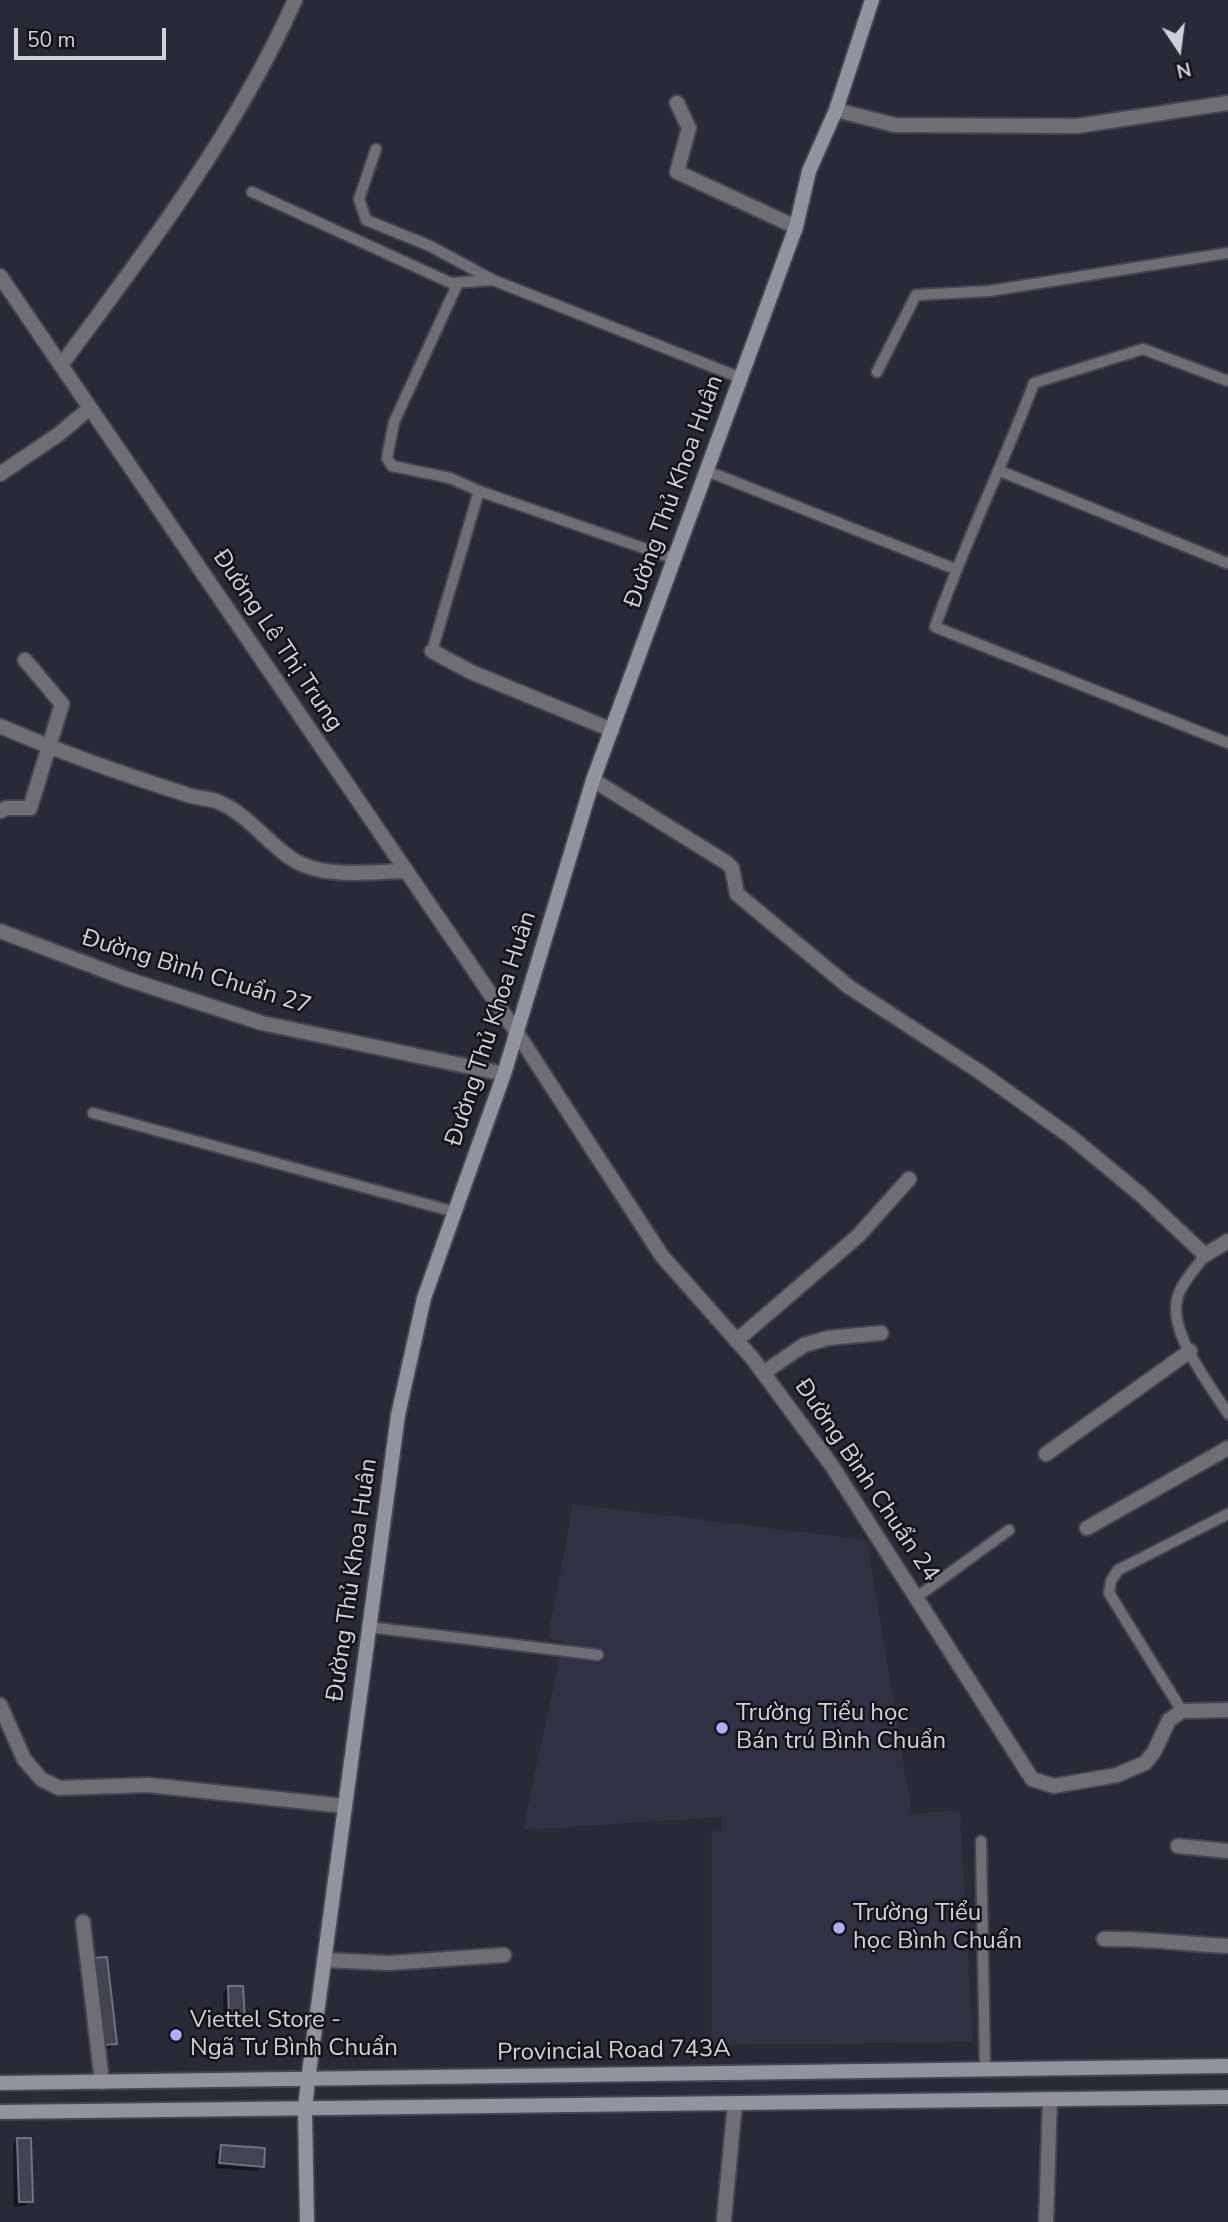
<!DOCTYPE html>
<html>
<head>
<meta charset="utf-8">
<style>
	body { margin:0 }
	#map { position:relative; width:1228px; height:2222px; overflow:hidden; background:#2a2a36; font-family:"Nunito Sans",sans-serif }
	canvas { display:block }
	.north { position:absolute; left:1144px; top:14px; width:70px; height:70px; -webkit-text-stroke:5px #131318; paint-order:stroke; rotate:167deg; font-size:19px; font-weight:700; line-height:28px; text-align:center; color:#d0d0d8 }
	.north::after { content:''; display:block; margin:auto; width:24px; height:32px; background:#d0d0d8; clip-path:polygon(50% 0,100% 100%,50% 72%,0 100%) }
	.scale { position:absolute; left:14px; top:28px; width:152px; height:32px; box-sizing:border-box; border:4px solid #d0d0d8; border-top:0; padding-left:9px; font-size:21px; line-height:24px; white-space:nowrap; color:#d0d0d8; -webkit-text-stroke:5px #131318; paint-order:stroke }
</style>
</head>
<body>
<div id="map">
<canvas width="1228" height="2222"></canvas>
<div class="north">N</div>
<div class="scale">50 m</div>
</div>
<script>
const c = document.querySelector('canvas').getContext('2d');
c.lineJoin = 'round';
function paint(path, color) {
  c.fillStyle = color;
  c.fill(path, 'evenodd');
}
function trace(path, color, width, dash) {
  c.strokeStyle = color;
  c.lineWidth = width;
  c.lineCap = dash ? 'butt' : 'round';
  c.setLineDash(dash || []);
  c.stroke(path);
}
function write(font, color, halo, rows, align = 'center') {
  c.font = font + ' "Nunito Sans",sans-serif';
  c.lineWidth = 5;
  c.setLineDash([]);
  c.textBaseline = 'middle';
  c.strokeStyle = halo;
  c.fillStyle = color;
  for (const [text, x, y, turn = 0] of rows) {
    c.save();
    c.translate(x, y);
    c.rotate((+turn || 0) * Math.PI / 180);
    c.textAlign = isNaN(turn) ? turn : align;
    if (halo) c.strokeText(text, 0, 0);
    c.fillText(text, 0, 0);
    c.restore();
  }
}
const built = new Path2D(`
	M573,1504L867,1540L912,1814L960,1810L973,2042L711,2045V1832L721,1831V1817L523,1830L563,1642L548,1638Z`);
const shadow = new Path2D(`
	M88,1965L115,2043L109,2049L98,2050Z
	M228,1988L243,2019L237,2024L224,2025L223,1993Z
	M18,2140L31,2201L25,2206L14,2207L13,2145Z
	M222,2146L262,2166L257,2171L215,2168L216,2152Z`);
const building = new Path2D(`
	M107,1957L117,2044L103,2045L93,1958Z
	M228,1986H243L245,2020H229Z
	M17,2138H31L33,2202H19Z
	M221,2145L265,2148L264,2167L219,2163Z`);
const service = new Path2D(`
	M376,149L359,199L366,220L430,246L493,280
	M252,192L451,283L493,280L741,378
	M458,283L394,422L387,458L392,466L450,478L479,491
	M877,372L916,295L989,291L1228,253
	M1228,381L1143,349L1034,383C1003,465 964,544 935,627L1228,743
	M707,471L955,569
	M1000,471L1227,563
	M432,651L479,491L675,559
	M93,1113L455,1212
	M1205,1255C1196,1268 1182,1282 1178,1296C1166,1331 1210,1384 1228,1414
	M917,1597L1009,1530
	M369,1627L598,1655
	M1182,1711L1109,1593L1111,1581L1118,1570L1228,1514
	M981,1841L985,2069`);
const minor = new Path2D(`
	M677,103L689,128L677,172L796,227
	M836,110L895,125L1077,126L1228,103
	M61,365C147,250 236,132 295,0
	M0,474L59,434L90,408
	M432,651L471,672L612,730
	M0,726C60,752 122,774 185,794C195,798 206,798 216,801C246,812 266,842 292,859C322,879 372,872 406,871
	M593,780L727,863L732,868L737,894L849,987L980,1072L1071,1137L1140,1194L1205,1255L1228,1241
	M0,811L7,808H30L62,704L25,660
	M0,931L127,979L262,1023L504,1074
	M517,1033L662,1256L753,1359L832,1466L1032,1779L1054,1786L1117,1775L1145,1763L1154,1752L1169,1720L1182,1711L1228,1710
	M736,1341L858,1236L909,1179
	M763,1373L804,1345L828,1338L881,1333
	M1046,1454L1190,1351
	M1087,1528L1228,1448
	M0,1705L24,1759L41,1779L59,1788L148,1785L345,1806
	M1178,1846L1228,1851
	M83,1922L102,2082
	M1104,1939C1146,1938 1186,1944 1228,1946
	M324,1960L389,1963L504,1955
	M724,2219L735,2103
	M1046,2222L1050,2099`);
const tertiary = new Path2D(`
	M0,276L517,1033`);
const secondary = new Path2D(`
	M0,2083L1228,2066
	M0,2112L1228,2097
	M307,2222L305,2109L308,2080L398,1415L424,1298L504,1074L593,780L796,227L809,171L836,110L872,0`);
const markers = [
	[722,1728,7,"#b1adfa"],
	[839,1928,7,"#b1adfa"],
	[176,2035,7,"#b1adfa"]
];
const streetNames = [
	["Đường Thủ Khoa Huân",675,492,-70],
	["Đường Lê Thị Trung",277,641,56],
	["Đường Bình Chuẩn 27",196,973,17],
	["Đường Thủ Khoa Huân",492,1029,-72],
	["Đường Bình Chuẩn 24",866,1481,56],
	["Đường Thủ Khoa Huân",353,1580,-82],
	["Provincial Road 743A",614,2052,-1]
];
const poiNames = [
	["Trường Tiểu học",736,1714],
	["Bán trú Bình Chuẩn",736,1742],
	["Trường Tiểu",853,1914],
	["học Bình Chuẩn",853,1942],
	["Viettel Store -",190,2021],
	["Ngã Tư Bình Chuẩn",190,2049]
];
paint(built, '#323143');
paint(shadow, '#0007');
paint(building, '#444450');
trace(building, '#71717f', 2);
trace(service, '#454550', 14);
trace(minor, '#454550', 18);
trace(tertiary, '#454550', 18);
trace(secondary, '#454550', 18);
trace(service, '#6e6e74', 10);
trace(minor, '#6e6e74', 14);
trace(tertiary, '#6e6e74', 14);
trace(secondary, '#93939d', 14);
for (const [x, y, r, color] of markers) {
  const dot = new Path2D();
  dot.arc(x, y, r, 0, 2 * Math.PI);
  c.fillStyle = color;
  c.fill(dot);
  trace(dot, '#131318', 2.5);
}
write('24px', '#d0d0d8', '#131318', streetNames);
write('24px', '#d0d0d8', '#131318', poiNames, 'left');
</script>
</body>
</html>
